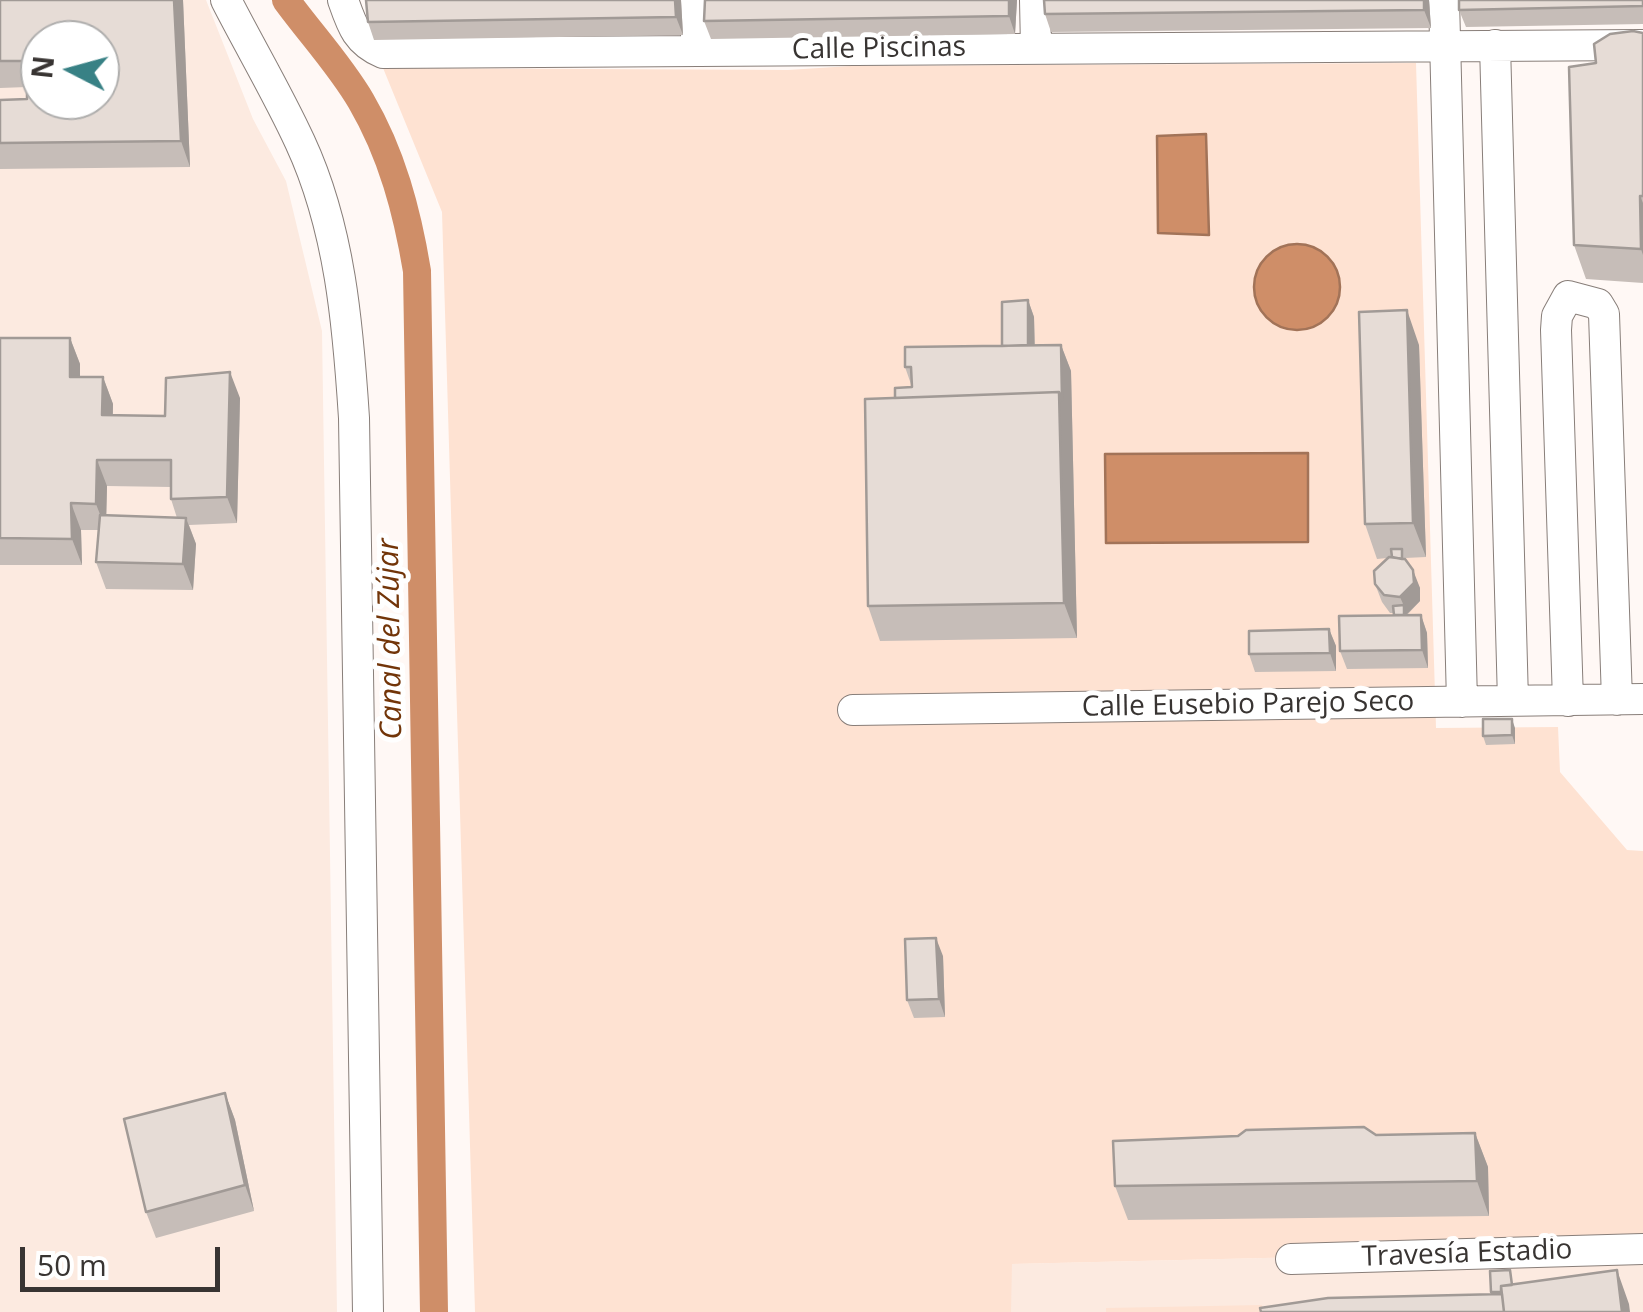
<!DOCTYPE html>
<html>
<head>
<meta charset="utf-8">
<style>
	body { margin:0 }
	#map { position:relative; width:1643px; height:1312px; overflow:hidden; background:#fff8f5; font-family:"Open Sans",sans-serif }
	canvas { display:block }
	.north { position:absolute; left:20px; top:20px; width:100px; height:100px; box-sizing:border-box; background:#fff; border:2px solid #afaead; border-radius:50%; rotate:276deg; font-size:28px; font-weight:700; line-height:40px; text-align:center; color:#383432 }
	.north::after { content:''; display:block; margin:auto; width:35px; height:45px; background:#388185; clip-path:polygon(50% 0,100% 100%,50% 72%,0 100%) }
	.scale { position:absolute; left:20px; top:1247px; width:200px; height:45px; box-sizing:border-box; border:5px solid #383432; border-top:0; padding-left:12px; font-size:30px; line-height:35px; white-space:nowrap; color:#383432; -webkit-text-stroke:8px #fff; paint-order:stroke }
</style>
</head>
<body>
<div id="map">
<canvas width="1643" height="1312"></canvas>
<div class="north">N</div>
<div class="scale">50 m</div>
</div>
<script>
const c = document.querySelector('canvas').getContext('2d');
c.lineJoin = 'round';
function paint(path, color) {
  c.fillStyle = color;
  c.fill(path, 'evenodd');
}
function trace(path, color, width, dash) {
  c.strokeStyle = color;
  c.lineWidth = width;
  c.lineCap = dash ? 'butt' : 'round';
  c.setLineDash(dash || []);
  c.stroke(path);
}
function write(font, color, halo, rows, align = 'center') {
  c.font = font + ' "Open Sans",sans-serif';
  c.lineWidth = 10;
  c.setLineDash([]);
  c.textBaseline = 'middle';
  c.strokeStyle = halo;
  c.fillStyle = color;
  for (const [text, x, y, turn = 0] of rows) {
    c.save();
    c.translate(x, y);
    c.rotate((+turn || 0) * Math.PI / 180);
    c.textAlign = isNaN(turn) ? turn : align;
    if (halo) c.strokeText(text, 0, 0);
    c.fillText(text, 0, 0);
    c.restore();
  }
}
const built = new Path2D(`
	M0,0H206L253,119L286,181L322,331L337,1312H0ZM40,40H100V100H40Z
	M1643,1249V1312H1011V1264Z`);
const green = new Path2D(`
	M1416,63L1436,728L1558,727L1560,772L1627,850L1643,851V1249L1012,1264L1011,1312H475L442,212L383,68L788,70L850,66Z
	M1262,1305V1312H1106V1308Z`);
const water = new Path2D(`
	M1206,134L1209,235L1158,233L1157,136Z
	M1254 287a43 43 0 1 1 86 0a43 43 0 1 1-86 0Z
	M1308,453V542L1106,543L1105,454Z`);
const canal = new Path2D(`
	M286,0C310,33 340,65 361,101C392,154 407,211 417,271L434,1312`);
const minor = new Path2D(`
	M226,0C250,47 278,94 300,142C340,228 348,325 354,418L368,1312
	M343,0C352,26 357,42 383,53L1643,45
	M694,0L697,51
	M1035,0L1036,48
	M1444,0L1462,702
	M1495,45L1513,701
	M1568,701L1556,330L1557,316L1568,296L1598,304L1604,314L1617,700
	M853,710L1643,699
	M1291,1259L1643,1249`);
const wall = new Path2D(`
	M0,0H183L190,167L0,169V100L27,99V87L0,88Z
	M366,0H681L683,35L374,40L368,22Z
	M1017,0L1015,34L711,39L704,21Z
	M1044,0H1429L1431,28L1051,32L1045,14Z
	M1643,0V24L1466,27L1459,10Z
	M1643,33V283L1586,279L1574,245Z
	M1028,300L1034,317L1035,345H1061L1071,371L1077,638L880,641L868,606L895,398L912,387L905,367L1002,346Z
	M0,338H70L80,364V377H103L113,404V415L165,416L240,398L237,523L189,525L196,544L193,590L106,589L96,562L99,530H81L82,565H0ZM107,486L171,487V499L177,518L106,515Z
	M1419,345L1426,557L1405,558V560L1420,588V601L1407,615H1421L1427,633L1428,668L1347,669L1340,651L1394,615V613H1390L1382,602L1375,584L1387,558L1377,559L1365,524Z
	M1329,629L1336,646V671L1255,672L1249,654Z
	M1515,728V744L1486,745L1483,736Z
	M943,956L945,1017L914,1018L907,1000Z
	M225,1093L235,1120L254,1211L156,1238L146,1212Z
	M1475,1133L1488,1167L1489,1216L1128,1220L1115,1186L1376,1135Z`);
const shadedWall = new Path2D(`
	M174,0H183L190,167L181,141Z
	M675,0H681L683,35L676,17Z
	M1009,0H1017L1015,34L1009,16Z
	M1424,0H1429L1431,28L1424,10Z
	M1640,196L1643,203V255L1641,249Z
	M1028,300L1034,317L1035,371L1028,353Z
	M1407,310L1419,345L1426,557L1413,523Z
	M70,338L80,364V404L70,377Z
	M1061,345L1071,371L1077,638L1064,603L1059,392Z
	M230,372L240,398L237,523L227,497Z
	M103,377L113,404L112,442L102,415Z
	M97,460L107,486L106,530L96,504Z
	M71,503L81,530L82,565L72,539Z
	M186,518L196,544L193,590L183,564Z
	M1413,570L1420,588V601L1407,614L1404,624V606L1400,597Z
	M1421,615L1427,633L1428,668L1422,650Z
	M1329,629L1336,646V671L1330,653Z
	M1512,719L1515,728V744L1512,735Z
	M936,938L943,956L945,1017L939,999Z
	M225,1093L235,1120L254,1211L245,1185Z
	M1475,1133L1488,1167L1489,1216L1477,1181Z
	M1617,1270L1629,1304L1630,1312H1622Z`);
const building = new Path2D(`
	M0,0H174L181,141L0,143V100L27,99V61H0ZM40,40H100V100H40Z
	M366,0H675L676,17L368,22Z
	M705,0H1009V16L704,21Z
	M1044,0H1424V10L1045,14Z
	M1459,0H1643V6L1459,10Z
	M1633,31L1643,33V196H1640L1641,249L1574,245L1569,67L1596,63L1594,44L1610,34Z
	M1028,300V345L1002,346V302Z
	M1407,310L1413,523L1365,524L1359,312Z
	M0,338H70V377H103L102,415L165,416L166,378L230,372L227,497L171,499V460H97L96,504L71,503L72,539L0,538Z
	M1061,345L1062,400L1059,392L895,398V388L912,387L911,367H905V347Z
	M1059,392L1064,603L868,606L865,399Z
	M100,515L186,518L183,564L96,562Z
	M1391,549H1402V559L1392,557Z
	M1389,557L1405,559L1413,570L1414,583L1400,597L1384,595L1375,584L1374,571Z
	M1404,605V615H1394L1393,606Z
	M1421,615L1422,650L1340,651L1339,616Z
	M1329,629L1330,653L1249,654V631Z
	M1483,719H1512V735L1483,736Z
	M936,938L939,999L907,1000L905,939Z
	M225,1093L245,1185L146,1212L124,1119Z
	M1364,1127L1376,1135L1475,1133L1477,1181L1115,1186L1113,1141L1238,1136L1246,1130Z
	M1510,1270L1512,1285L1501,1286V1292H1491L1490,1271Z
	M1617,1270L1622,1312H1504L1501,1286Z
	M1502,1294L1504,1312H1261L1260,1308L1328,1298Z`);
const streetNames = [
	["Calle Piscinas",879,49,-1],
	["Calle Eusebio Parejo Seco",1248,705,-1],
	["Travesía Estadio",1467,1254,-2]
];
const waterNames = [
	["Canal del Zújar",391,639,-91]
];
paint(built, '#fceae0');
paint(green, '#fee2d2');
paint(water, '#cf8e68');
trace(water, '#a27358', 2.5);
trace(canal, '#cf8e68', 28);
trace(minor, '#887e79', 32);
trace(minor, '#fff', 30);
paint(wall, '#c6bdb8');
paint(shadedWall, '#a19a96');
paint(building, '#e6dcd6');
trace(building, '#a19a96', 2.5);
write('28px', '#383432', '#fff', streetNames);
write('italic 30px', '#723509', '#fff', waterNames);
</script>
</body>
</html>
